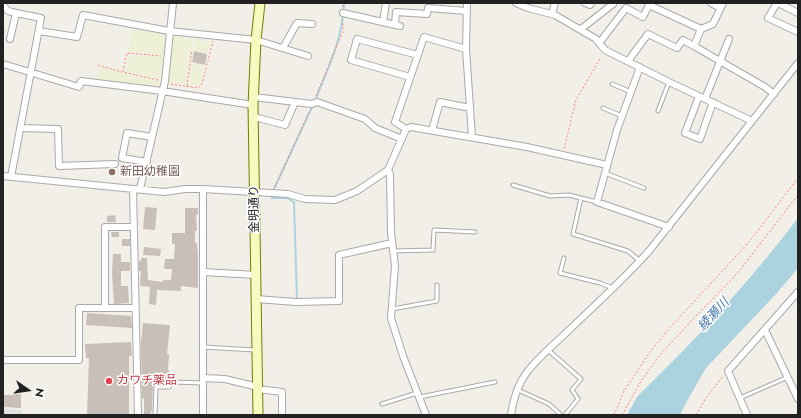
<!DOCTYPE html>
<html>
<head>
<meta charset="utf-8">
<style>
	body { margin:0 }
	#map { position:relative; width:801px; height:418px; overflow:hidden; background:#f2efe9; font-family:Jost,sans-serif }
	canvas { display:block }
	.frame { position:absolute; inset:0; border:4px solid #222; pointer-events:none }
	.north { position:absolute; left:8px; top:370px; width:40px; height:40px; -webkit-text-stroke:3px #fff; paint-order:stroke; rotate:103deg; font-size:11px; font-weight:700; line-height:16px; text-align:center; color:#222 }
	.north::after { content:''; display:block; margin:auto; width:14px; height:18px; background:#222; clip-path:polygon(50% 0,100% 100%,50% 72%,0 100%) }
</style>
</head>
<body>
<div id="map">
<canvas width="801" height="418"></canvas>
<div class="frame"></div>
<div class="north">N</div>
</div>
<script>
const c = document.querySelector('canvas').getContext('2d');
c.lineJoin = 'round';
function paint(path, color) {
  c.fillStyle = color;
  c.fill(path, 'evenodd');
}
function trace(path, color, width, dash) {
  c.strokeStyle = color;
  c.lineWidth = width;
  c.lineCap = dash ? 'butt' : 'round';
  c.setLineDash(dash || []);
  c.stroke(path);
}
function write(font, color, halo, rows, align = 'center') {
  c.font = font + ' Jost,"Noto Sans JP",sans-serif';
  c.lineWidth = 3;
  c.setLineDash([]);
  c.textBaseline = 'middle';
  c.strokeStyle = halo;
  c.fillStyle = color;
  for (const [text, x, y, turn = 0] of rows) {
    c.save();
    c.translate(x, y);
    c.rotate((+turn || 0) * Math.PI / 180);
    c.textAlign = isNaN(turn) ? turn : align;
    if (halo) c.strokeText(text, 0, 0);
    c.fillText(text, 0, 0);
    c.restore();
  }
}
const farmland = new Path2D(`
	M132,29L164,34L166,38L164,55L128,51Z
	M172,36L193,39L186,84L166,81Z
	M195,40L211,42L208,52L194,50Z
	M130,55L163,57L160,79L125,71Z
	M192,64L204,67L201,83L198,85L189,84Z
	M99,66L161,82L159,89L96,82Z`);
const parking = new Path2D(`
	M3,409L22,410V415H3Z`);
const water = new Path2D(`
	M798,218V268L777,293L706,368L687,401L680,415H627L637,397C694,341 750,282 798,218Z`);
const stream = new Path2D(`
	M315,101C328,68 343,38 344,3
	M297,299L294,202L287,198H272L273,191L313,105`);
const building = new Path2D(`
	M194,51L207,54L205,65L192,62Z
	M145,207L157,208L155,230L143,229Z
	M185,208H198V215H196L197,231H195V243H197L198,257V288L181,286V291L157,290L156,305L149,304L150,287L140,286L141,271H139V261H141V258H147L148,280L163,282V280H171L172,269H164L165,259H174L175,244H172V233H185Z
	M115,215L116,222H107V216Z
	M111,232H119V237H112Z
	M122,239H130V246H122Z
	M144,247L161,249L160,256L143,255Z
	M113,254H121V262H130V271H121V286H128L129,303L114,304L112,274Z
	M87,313L131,316L132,328L86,325Z
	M143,323L170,325L167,354H169L168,370H169V383L153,384L152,411H151V415H144V398L142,399L141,343Z
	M131,342L132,356H129V415H87L89,358H86L85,344Z
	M15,394H21V408L4,407V395H15Z`);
const path = new Path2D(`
	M343,7V3
	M98,65L122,72
	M158,80L123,72L127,53L161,56
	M171,84L198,88L202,84L213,41
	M187,86L192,50
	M316,96L343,31V21
	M564,149L576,100L601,57
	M275,187L310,110
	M614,415L624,391L650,352L666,332L749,242L798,178
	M622,415L641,381L659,356L693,319L736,275L798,195
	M696,415L706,398L723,376`);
const lane = new Path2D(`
	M612,84L631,92
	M603,108L622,116
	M658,111L669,82
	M605,173L644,188
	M513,185L550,196L569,195L597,202
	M581,198L573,234L628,251L640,261
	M393,251L433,250L434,230L475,232
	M564,258L560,273L600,283L613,288
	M392,309L437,301V285
	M203,347L255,350
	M548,350L581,379L572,390L578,399L565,415
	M518,390L549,404L561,415
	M420,397L495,382
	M740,398L788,377
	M382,404L417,393
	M155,415L156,387H169L173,382L203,383`);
const street = new Path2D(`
	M467,3L466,49L472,137
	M516,3L528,8L555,15L596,39L605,50L669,82L752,121
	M585,3L590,5L591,3
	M711,3L720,8
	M723,3L713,24L701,29L694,46L765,87L774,94
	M777,3L768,18L798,32
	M778,3L798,13
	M3,5L8,11L16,13
	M649,5L701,29
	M343,13L400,26
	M552,14L555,3
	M383,22L386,3
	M395,24L396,12L427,14L428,8L466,11
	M581,29L613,4
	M39,31L77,37L83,15L169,31L256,40L308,56
	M10,39L16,13L41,18L11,177
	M600,42L626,8L643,17L650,3
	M283,48L297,23L312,24
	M628,61L648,34L677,48L683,40L694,46
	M3,64L79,87L81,81L162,91L253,105
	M640,67L617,130L597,202L669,227
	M410,77L351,60L357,39L418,55
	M699,96L685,133L700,139L713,102
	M254,97L312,104L317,102L365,119L375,128L402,139
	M705,99L729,39
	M254,117L285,125L295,102
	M20,128L58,129L59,166L115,164
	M406,129L395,122L424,37L466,49
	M432,130L440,102L470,108
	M147,162L122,158L127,133L152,137
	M3,176L164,192L185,189H203L288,194L305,199L335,200L357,191L388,170
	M133,189L138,415
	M140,189L165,81L173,3
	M203,189V415
	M134,227H105V308H135
	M203,272L256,275
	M256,299L296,302L339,301V255L392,243
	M765,330L798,399
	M3,360H79V308H105
	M203,378L225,379L258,387
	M258,389L282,392V415
	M426,415L403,356L391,318L395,266L391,233L390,174L388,170L406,129L411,127L527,147L607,165
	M511,415C513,400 518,384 527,372C538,358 553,345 566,333C594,306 623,280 649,251L798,63
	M747,415L728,371L798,292`);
const secondary = new Path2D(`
	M258,415L253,105L256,40L260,3`);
const markers = [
	[112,172,4,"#8d6e63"],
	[109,381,4,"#e0444e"]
];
const educationNames = [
	["新田幼稚園",120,172]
];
const streetNames = [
	["金明通り",255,209,-91]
];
const healthNames = [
	["カワチ薬品",117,381]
];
const waterNames = [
	["綾瀬川",714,315,-48]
];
paint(farmland, '#eef0d5');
paint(parking, '#e2e2e2');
paint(water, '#aad3df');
trace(stream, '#aad3df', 2);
paint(building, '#c7bfb8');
trace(lane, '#a9a9a9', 5);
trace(street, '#a9a9a9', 8);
trace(secondary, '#707d05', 11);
trace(path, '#fa8072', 1, [2, 2]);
trace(lane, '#fff', 3);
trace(street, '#fff', 6);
trace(secondary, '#f7fabf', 9);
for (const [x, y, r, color] of markers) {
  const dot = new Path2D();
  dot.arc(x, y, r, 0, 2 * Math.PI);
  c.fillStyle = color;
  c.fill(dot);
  trace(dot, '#fff', 1.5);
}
write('12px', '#785e54', '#fff', educationNames, 'left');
write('12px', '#222', '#fff', streetNames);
write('12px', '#be3a42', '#fff', healthNames, 'left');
write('italic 13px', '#4a7aab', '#fff', waterNames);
</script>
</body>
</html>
